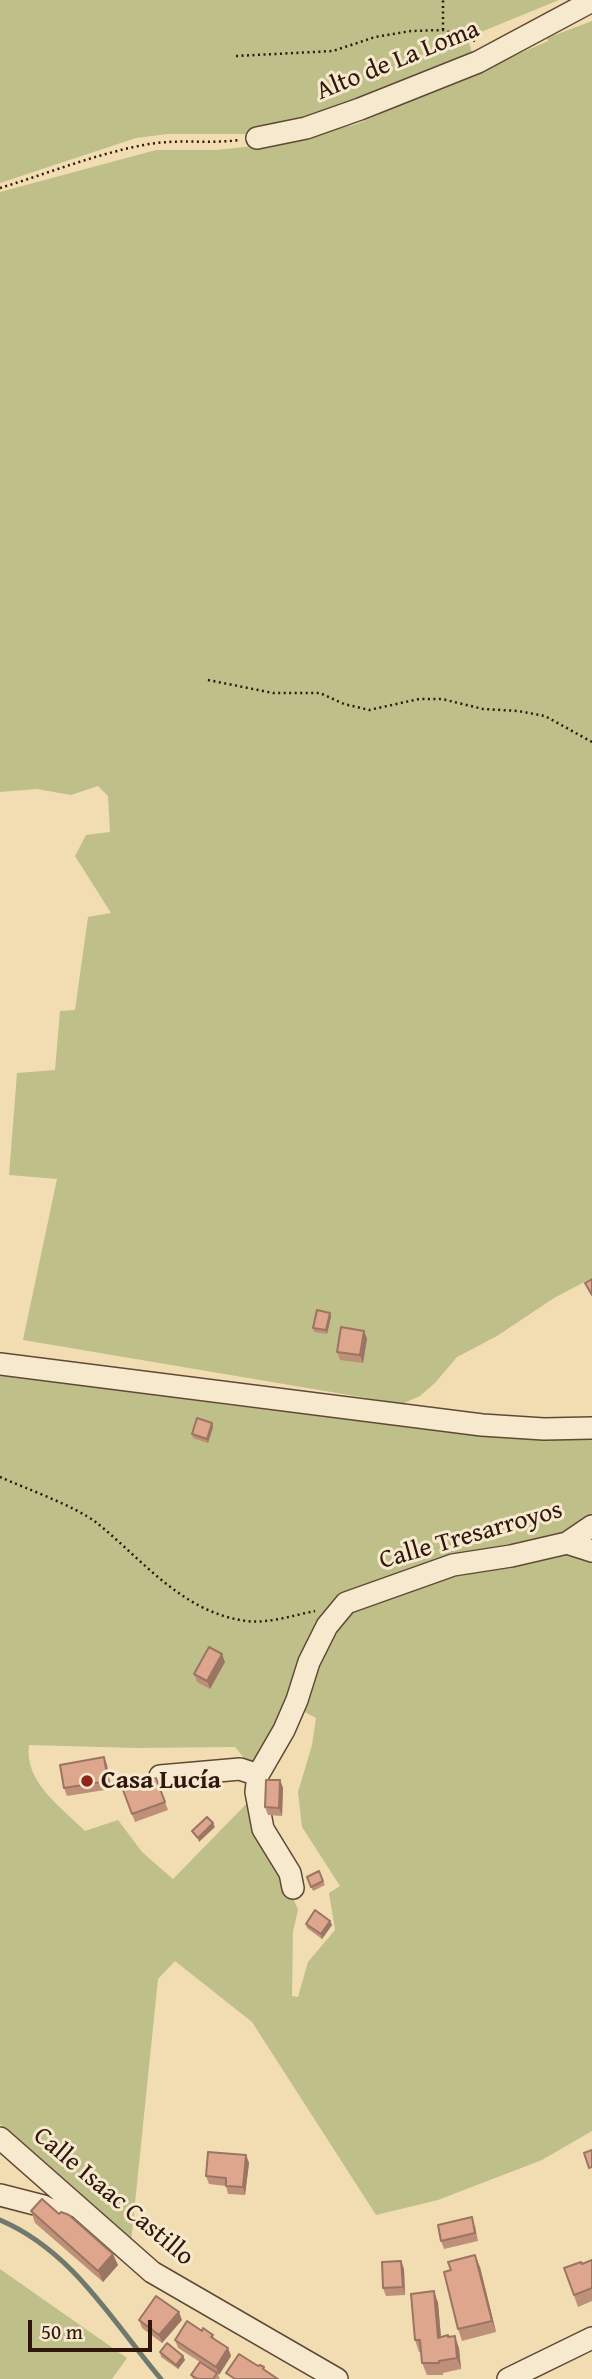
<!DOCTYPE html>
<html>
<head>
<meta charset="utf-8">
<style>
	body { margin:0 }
	#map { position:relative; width:592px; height:2379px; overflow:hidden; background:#f2ddb2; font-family:"Gentium Book Plus",serif }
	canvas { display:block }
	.scale { position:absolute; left:28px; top:2320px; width:124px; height:32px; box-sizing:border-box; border:4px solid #30160c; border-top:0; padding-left:9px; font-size:21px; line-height:24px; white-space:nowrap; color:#30160c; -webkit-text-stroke:5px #f7e9cd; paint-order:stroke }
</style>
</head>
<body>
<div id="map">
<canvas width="592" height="2379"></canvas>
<div class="scale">50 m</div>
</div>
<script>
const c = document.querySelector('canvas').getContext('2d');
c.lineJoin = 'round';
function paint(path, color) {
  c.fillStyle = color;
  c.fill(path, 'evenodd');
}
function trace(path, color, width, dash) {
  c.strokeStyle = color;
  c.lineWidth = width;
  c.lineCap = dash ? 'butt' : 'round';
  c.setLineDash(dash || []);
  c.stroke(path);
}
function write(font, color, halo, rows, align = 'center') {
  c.font = font + ' "Gentium Book Plus",serif';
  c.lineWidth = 6;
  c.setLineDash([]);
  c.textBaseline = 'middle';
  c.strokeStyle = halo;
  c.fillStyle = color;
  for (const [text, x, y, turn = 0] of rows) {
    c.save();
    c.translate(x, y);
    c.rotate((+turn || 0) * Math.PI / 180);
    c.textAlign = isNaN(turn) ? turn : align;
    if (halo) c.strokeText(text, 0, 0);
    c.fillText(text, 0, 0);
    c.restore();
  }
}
const green = new Path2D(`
	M0,0H559L476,34L465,29L473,56L359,105L288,124L246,134H168L136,138L0,183Z
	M592,21V1278L554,1298L497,1336L457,1357L435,1383L420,1396L402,1404L23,1340L57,1179L9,1175L17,1073L55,1070L60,1011L75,1010L88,917L111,913L75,856L86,835L110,832L108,796L98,786L71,795L37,789L0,792V192L156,150H216L254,146L281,143L357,124L548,41L547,38Z
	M0,1372L228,1405L434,1429L592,1435V1517L560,1536L350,1596L253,1769L235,1747L136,1748L29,1745C24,1782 61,1807 85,1831L118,1820L142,1852L173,1879L254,1796L298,1910L293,1932L292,1996L298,1997L308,1962L335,1930L329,1893L340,1886L302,1827L298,1792L312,1745L316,1718L301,1710L308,1681L347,1610L454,1569L561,1552L592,1557V2131L542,2160L438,2200L376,2215L252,2022L175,1961L158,1979L131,2242L0,2124Z
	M0,2269L127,2358L112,2379H0Z`);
const stream = new Path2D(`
	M0,2220C73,2251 112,2321 161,2379`);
const path = new Path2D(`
	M443,30V0
	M236,56L333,51L375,37L411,31L443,30L475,41
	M0,188C49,173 98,153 149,144C180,139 210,144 240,140
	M208,680L273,693H320L344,704L369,710L419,699H442L483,709L518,711L545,716L592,742
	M0,1477C27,1489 75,1506 97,1523C144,1561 182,1612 246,1621C268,1624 294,1615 315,1611`);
const minor = new Path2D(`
	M257,138L306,128L360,109L478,62L592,1
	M0,1364L482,1425L544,1429L592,1428
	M567,1543L592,1551
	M160,1776L240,1769L258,1775
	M293,1888L290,1873L263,1829L256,1792L258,1775L284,1730L297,1700L309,1662L327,1626L346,1603L453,1565L511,1556L567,1543L592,1526
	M0,2138L152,2272L337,2379
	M0,2195L43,2206L61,2215
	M508,2379L592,2338`);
const wall = new Path2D(`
	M330,1313L331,1317L327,1334L314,1332L313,1328Z
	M364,1331L367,1339L363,1363L340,1360L337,1352Z
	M213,1427L208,1443L193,1438L192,1434Z
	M225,1662L210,1689L197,1682L194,1674Z
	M104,1757L107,1765L111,1789L67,1796L64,1788Z
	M156,1778L168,1810L135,1822L123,1790Z
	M280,1780L283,1788L282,1816L268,1815L265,1807Z
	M307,1877L323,1881L325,1885L313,1891Z
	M330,1921L332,1925L322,1939L307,1928L306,1924Z
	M246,2155L249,2163L245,2195L228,2194L226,2186L209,2184L206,2176Z
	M31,2211L118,2265L103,2282L35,2223Z
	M475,2225L478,2241L444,2249L441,2241Z
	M592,2260V2301L578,2307L564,2268L582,2264Z
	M401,2261L404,2269L405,2295L386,2296L383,2288Z
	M480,2267L496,2332L462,2341L458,2329L451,2270Z
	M434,2291L438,2303L441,2337H449L459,2348L461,2369L443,2373V2375H427L422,2363L421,2352H419L415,2340Z
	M139,2320H182L162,2343L142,2328Z
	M202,2331L213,2335L214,2339L228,2348L231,2356L219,2375L217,2373L220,2379H193L191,2375L200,2362L178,2348L175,2340Z
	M160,2352L183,2356L185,2360L178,2369L161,2357Z`);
const shadedWall = new Path2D(`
	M330,1313L331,1317L327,1334L326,1330Z
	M364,1331L367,1339L363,1363L360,1355Z
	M212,1423L213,1427L208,1443L207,1439Z
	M222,1654L225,1662L210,1689L207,1681Z
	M104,1757L107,1765L111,1789L108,1781Z
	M280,1780L283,1788L282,1816L279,1808Z
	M213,1823L215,1827L199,1842L198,1838Z
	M330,1921L332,1925L322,1939L321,1934Z
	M246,2155L249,2163L245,2195L243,2187Z
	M113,2254L118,2265L103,2282L98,2271Z
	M475,2255L480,2267L496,2332L492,2321Z
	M401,2261L404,2269L405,2295L403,2287Z
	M434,2291L438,2303L442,2350L438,2338Z
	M179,2312L182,2320L162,2343L159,2335Z
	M455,2336L459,2348L461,2369L457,2358Z
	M228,2348L231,2356L219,2375L216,2367Z
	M183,2356L185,2360L178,2369L176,2365Z`);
const building = new Path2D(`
	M592,1279V1295L585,1283Z
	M317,1310L330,1313L326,1330L313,1328Z
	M341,1327L364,1331L360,1355L337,1352Z
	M197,1418L212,1423L207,1439L192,1434Z
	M209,1647L222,1654L207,1681L194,1674Z
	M104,1757L108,1781L64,1788L60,1765Z
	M156,1778L165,1802L132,1814L123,1790Z
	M266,1780H280L279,1808L265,1807Z
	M207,1817L213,1823L198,1838L192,1831Z
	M319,1871L323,1881L311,1887L307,1877Z
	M315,1910L330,1921L321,1934L306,1924Z
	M592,2150V2167L589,2168L584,2153Z
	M208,2152L246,2155L243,2187L226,2186V2178L206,2176Z
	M42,2199L59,2214L61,2212L69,2215L113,2254L98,2271L31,2211Z
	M472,2217L475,2233L441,2241L438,2225Z
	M475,2255L492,2321L458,2329L444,2272L451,2270L448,2262Z
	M592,2260V2288L574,2295L564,2268L581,2262L582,2264Z
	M401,2261L403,2287L383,2288L382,2262Z
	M434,2291L438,2338L448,2335V2337L455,2336L457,2358L439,2361V2363H422L420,2340H415L411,2294Z
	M156,2296L179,2312L159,2335L139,2320Z
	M187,2321L202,2331L203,2328L213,2335L211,2337L228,2348L216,2367L175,2340Z
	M167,2343L183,2356L176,2365L160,2352Z
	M239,2354L258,2366L260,2365L264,2367L263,2369L278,2379H235L226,2373Z
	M200,2362L217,2373L213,2379H198L191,2375Z`);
const markers = [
	[87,1781,7,"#8f2418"]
];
const streetNames = [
	["Alto de La Loma",398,61,-22],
	["Calle Tresarroyos",471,1536,-16],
	["Calle Isaac Castillo",113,2197,40]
];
const poiNames = [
	["Casa Lucía",101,1781]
];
paint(green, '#bfbf89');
trace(stream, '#70796d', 5);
trace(minor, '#604836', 24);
trace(path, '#30160c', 2.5, [2, 3.5]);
trace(minor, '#f7e9cd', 21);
paint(wall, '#bf9079');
paint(shadedWall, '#9b7563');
paint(building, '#dea78d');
trace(building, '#9b7563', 2);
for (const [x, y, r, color] of markers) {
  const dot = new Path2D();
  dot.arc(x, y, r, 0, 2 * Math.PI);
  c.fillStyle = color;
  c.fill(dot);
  trace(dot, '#f7e9cd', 2.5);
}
write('26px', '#30160c', '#f7e9cd', streetNames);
write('bold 26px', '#30160c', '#f7e9cd', poiNames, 'left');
</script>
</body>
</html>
